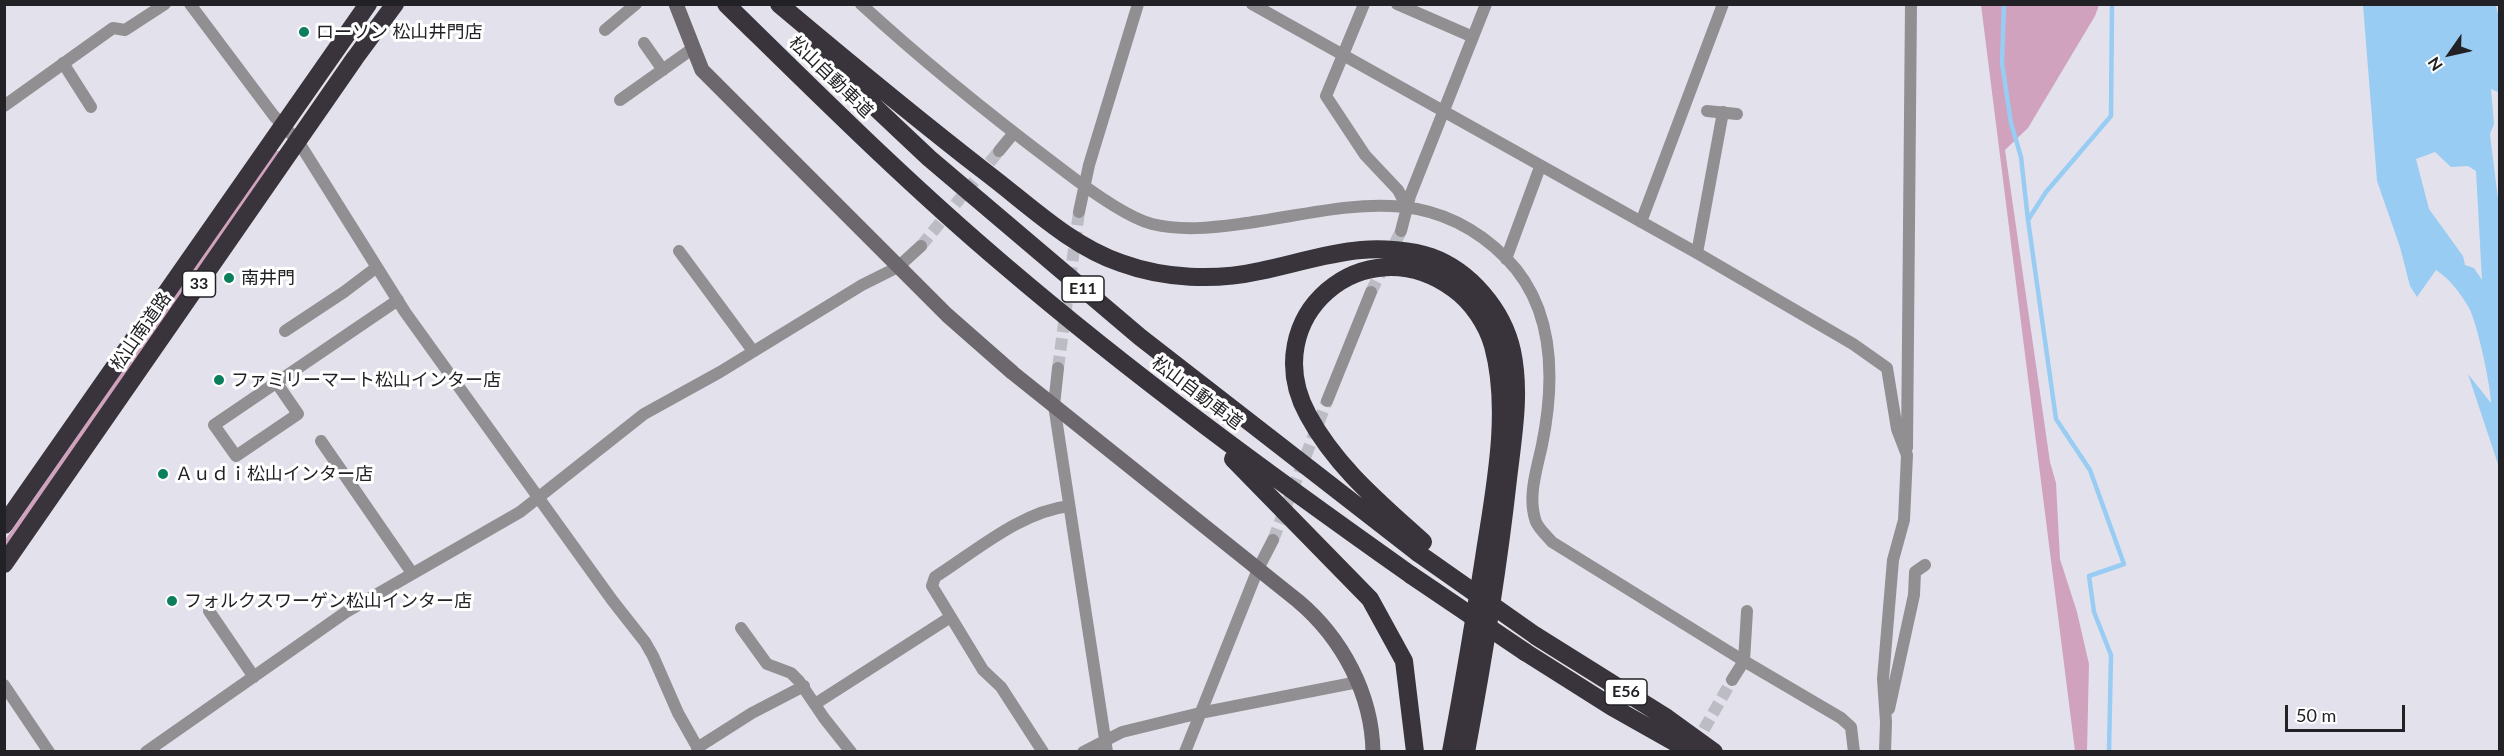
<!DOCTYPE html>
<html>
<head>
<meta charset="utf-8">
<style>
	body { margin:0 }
	#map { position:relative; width:2504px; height:756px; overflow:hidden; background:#e3e2ec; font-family:Lato,sans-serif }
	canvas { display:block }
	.frame { position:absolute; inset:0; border:6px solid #222226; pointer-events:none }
	.north { position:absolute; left:2420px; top:24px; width:60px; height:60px; -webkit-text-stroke:4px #fff; paint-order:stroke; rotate:236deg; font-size:16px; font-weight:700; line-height:24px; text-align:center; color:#222226 }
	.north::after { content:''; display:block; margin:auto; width:21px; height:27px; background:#222226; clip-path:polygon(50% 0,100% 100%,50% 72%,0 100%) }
	.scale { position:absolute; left:2285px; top:705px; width:120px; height:27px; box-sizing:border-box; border:3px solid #222226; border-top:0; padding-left:8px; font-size:18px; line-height:21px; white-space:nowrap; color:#222226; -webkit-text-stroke:4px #fff; paint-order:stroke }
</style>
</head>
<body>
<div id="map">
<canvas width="2504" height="756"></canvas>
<div class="frame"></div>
<div class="north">N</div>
<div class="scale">50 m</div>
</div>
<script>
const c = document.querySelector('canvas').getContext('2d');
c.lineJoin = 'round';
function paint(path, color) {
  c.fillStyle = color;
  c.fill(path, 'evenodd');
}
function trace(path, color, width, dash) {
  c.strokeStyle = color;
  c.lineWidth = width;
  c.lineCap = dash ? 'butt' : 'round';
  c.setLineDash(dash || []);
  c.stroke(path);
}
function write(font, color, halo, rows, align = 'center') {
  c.font = font + ' Lato,"Noto Sans JP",sans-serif';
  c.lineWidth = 6;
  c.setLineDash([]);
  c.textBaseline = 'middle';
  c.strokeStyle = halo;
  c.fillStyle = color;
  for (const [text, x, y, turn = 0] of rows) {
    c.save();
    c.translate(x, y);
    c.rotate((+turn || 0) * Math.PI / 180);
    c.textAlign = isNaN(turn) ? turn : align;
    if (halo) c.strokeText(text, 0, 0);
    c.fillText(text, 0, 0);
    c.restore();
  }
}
const green = new Path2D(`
	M1981,5H2099L2095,16L2028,128L2005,150L2050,462L2056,483L2060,559L2077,612L2089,664L2087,751H2075Z
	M275,151H281L5,549V540Z`);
const water = new Path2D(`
	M2363,5H2496L2500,24V93L2491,89L2494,124L2490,134L2500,216L2499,467L2468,374L2491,403C2491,387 2477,322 2469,308C2461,294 2450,279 2436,270L2417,297L2410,286L2400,247L2377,181ZM2435,152L2451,167L2468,166L2476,171L2482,280L2474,268L2465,265L2463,256L2429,209L2416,159Z`);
const stream = new Path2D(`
	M2004,4L2002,63L2011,123L2021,157L2028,220
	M2109,752L2111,655L2094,612L2089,576L2124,564L2090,470L2056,419L2028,220L2046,192L2111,116L2112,4`);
const streetTunnel = new Path2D(`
	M921,246L999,151
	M1371,292L1401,231
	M1058,368L1079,212
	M1273,540L1327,401
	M1695,745L1732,680`);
const street = new Path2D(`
	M190,4L274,116L298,141L405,312L612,600L645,642L653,656L678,713L700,752
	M861,4C924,62 990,115 1059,167C1081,184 1125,217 1152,224C1182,231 1210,228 1240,224C1339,211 1425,177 1506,258C1555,307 1555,381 1542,445C1537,469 1527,497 1536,522C1539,529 1547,536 1552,542L1744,661L1841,718L1851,727L1854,752
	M1252,4L1697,253L1853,344L1887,368L1897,429L1907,455L1904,520L1893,560L1883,679L1886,722L1885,752
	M1364,4L1326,96L1365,155L1398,190L1407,207
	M1397,4L1473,37
	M605,30L636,4
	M644,43L663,70
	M63,63L91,107
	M620,100L692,49
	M4,106L113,28L125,30L165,4
	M1707,111L1737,114
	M999,151L1013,134
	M1079,212L1089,165L1138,4
	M1641,222L1723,4
	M1401,231L1410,196L1486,4
	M679,251L753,351
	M1697,253L1723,112
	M1506,259L1540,167
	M285,331L344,292L377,267
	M1058,368L1054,405L1107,752
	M276,382L298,414L236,456L214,425L398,300
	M1327,401L1371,292
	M321,441L412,573
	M1907,448L1911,4
	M209,611L254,677
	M741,628L767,664L791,673L799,681L824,718L851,752
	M1732,680L1744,661L1747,611
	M4,685L49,752
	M815,704L949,618
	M1889,709L1914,595L1915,572L1925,565
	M697,748L752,713L804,686
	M146,752L346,612L520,512L644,414L720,372L862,285L898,267L921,246
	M1043,752L1001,687L983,670L932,586L935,577C976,551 1020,512 1069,506
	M1083,752L1122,732L1200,713L1358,682
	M1185,752L1258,569L1273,540`);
const secondary = new Path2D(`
	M676,4L702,70L947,315L1013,373L1298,601C1342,638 1372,694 1373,752`);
const highway = new Path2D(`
	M726,4C817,93 907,183 1004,265C1134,376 1271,476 1411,575
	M779,4C848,62 917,119 988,174C1030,206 1071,246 1121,263C1165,279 1215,281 1260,271C1294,264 1327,253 1361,250C1381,248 1412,250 1431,257C1470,271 1503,310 1512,351C1521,393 1513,436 1508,479C1498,570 1483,661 1466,752
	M809,45L929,158L1140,337L1418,553
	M1233,459L1370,599L1404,661L1415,752
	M4,525L368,4
	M1423,542C1380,503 1336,467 1308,415C1255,318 1364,223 1454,289C1472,302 1487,324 1493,346C1511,412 1494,492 1484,558C1474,623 1463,687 1451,752
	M4,564L355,58L395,4
	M1536,636L1667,718L1714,752
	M1525,652L1612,707L1692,752`);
const highwayBridge = new Path2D(`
	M1418,553L1536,636
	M1411,575L1525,652`);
const markers = [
	[304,32,6,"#0b7e5b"],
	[229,278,6,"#0b7e5b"],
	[219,380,6,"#0b7e5b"],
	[163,474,6,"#0b7e5b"],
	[172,601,6,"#0b7e5b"]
];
const shields = [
	[199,284,33],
	[1083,289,42],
	[1626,692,42]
];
const shieldNames = [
	["33",199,284],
	["E11",1083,289],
	["E56",1626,692]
];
const poiNames = [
	["ローソン 松山井門店",316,32],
	["南井門",241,278],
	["ファミリーマート松山インター店",231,380],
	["Ａｕｄｉ松山インター店",175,474],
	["フォルクスワーゲン松山インター店",184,601]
];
const streetNames = [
	["松山自動車道",831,77,44],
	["松山南道路",141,331,-55],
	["松山自動車道",1197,393,37]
];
paint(green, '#d0a2be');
paint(water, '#98ccf2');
trace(stream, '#98ccf2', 4.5);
trace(streetTunnel, '#bcbcc4', 12, [12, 6]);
trace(street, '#928f93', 12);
trace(secondary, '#6b676d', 15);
trace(highway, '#39343b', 18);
trace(highwayBridge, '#39343b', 18);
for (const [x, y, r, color] of markers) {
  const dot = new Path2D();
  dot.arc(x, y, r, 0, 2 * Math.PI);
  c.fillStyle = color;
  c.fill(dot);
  trace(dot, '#fff', 2);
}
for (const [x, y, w] of shields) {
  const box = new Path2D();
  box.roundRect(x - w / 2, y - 13, w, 26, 4.5);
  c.fillStyle = '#fff';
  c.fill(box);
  trace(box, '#222226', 1.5);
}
write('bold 16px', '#222226', null, shieldNames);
write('18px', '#222226', '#fff', poiNames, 'left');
write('18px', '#222226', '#fff', streetNames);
</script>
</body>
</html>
